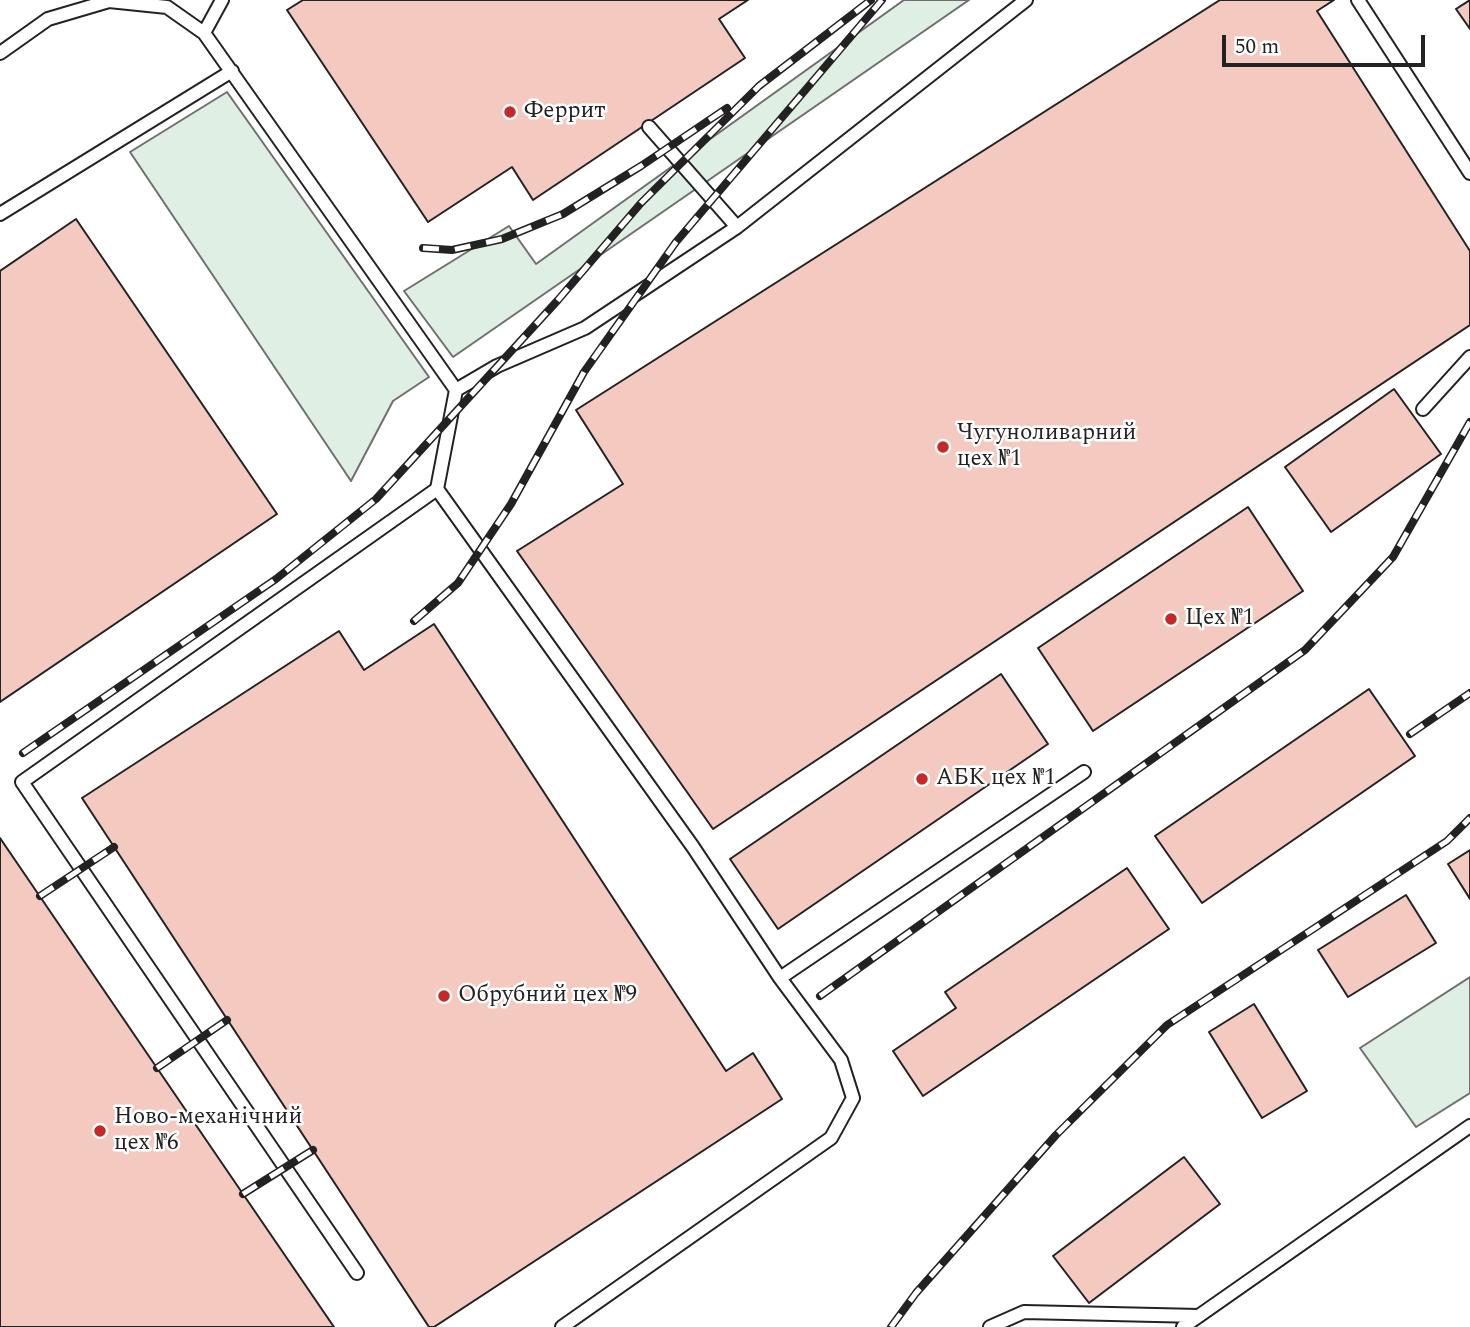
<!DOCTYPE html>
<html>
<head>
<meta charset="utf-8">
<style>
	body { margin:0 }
	#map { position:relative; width:1470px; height:1327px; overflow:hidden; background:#fff; font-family:Spectral,serif }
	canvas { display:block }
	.scale { position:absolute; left:1222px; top:35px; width:203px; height:32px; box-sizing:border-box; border:4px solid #222; border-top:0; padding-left:9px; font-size:21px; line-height:24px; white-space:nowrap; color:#222; -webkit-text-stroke:5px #fff; paint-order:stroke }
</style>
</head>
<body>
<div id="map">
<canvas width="1470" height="1327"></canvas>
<div class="scale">50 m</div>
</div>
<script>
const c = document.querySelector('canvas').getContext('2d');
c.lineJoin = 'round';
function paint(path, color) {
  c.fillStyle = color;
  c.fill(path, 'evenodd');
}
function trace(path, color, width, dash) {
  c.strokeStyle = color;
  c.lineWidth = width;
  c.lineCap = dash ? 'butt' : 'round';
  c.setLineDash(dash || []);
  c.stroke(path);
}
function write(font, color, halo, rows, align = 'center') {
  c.font = font + ' Spectral,serif';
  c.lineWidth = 5;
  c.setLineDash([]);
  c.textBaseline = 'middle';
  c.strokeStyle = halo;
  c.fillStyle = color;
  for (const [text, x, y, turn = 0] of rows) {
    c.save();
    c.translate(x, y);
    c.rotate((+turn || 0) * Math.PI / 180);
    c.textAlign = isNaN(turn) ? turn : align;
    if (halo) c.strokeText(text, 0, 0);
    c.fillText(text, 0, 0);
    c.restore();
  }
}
const green = new Path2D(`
	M904,0H969L453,357L404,291L509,226L536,264Z
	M227,92L429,377L393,401L351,481L130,152Z
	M1470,977V1093L1416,1127L1360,1048Z`);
const building = new Path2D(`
	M303,0H748L719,19L745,58L533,200L512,167L428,222L287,10Z
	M1220,0H1334L1317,11L1470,251V325L713,829L517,551L623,484L576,410Z
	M1470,0V29L1456,9Z
	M76,219L277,514L0,702V271Z
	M1394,389L1441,454L1331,532L1285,467Z
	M1248,507L1303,591L1093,731L1038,648Z
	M434,624L726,1071L753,1053L782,1099L434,1327H429L82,798L339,631L364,670Z
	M1001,674L1048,744L778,929L730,859Z
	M1369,689L1415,756L1202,903L1155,836Z
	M0,838L243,1194L334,1327H0Z
	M1470,850V899L1448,864Z
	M1127,868L1169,929L923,1096L893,1051L956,1008L945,992Z
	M1406,895L1436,943L1348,997L1318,950Z
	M1254,1004L1307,1091L1262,1118L1209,1032Z
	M1184,1157L1220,1204L1089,1303L1053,1256Z`);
const lane = new Path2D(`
	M222,0L204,33L456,390L497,366L585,328L737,227L1026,0
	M1358,0L1470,173
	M0,53L48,19L109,1L167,7L204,33
	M649,127L737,227
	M0,214L232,71
	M456,390L437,489L693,847L780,978L841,1060L853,1098L831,1138L562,1327
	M1423,409L1470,357
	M780,978L1084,772
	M357,1273L22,782L437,489
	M990,1327L1024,1312L1199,1316
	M1183,1327L1470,1126`);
const rail = new Path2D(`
	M423,248L452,250L502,239L563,214L641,166L727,108
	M414,621L458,583L511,504L584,372L676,242L882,0
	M1410,734L1470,693
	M23,753L276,579L376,499L558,300L641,203L759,86L871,0
	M40,896L114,847
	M820,996L1305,650L1393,557L1470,422
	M157,1068L227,1020
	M243,1194L313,1150
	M891,1327L916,1293L1056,1135L1167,1025L1447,841L1470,818`);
const markers = [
	[510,112,7,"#c62828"],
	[943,447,7,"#c62828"],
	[1171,619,7,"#c62828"],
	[922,779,7,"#c62828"],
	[444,996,7,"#c62828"],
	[100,1131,7,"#c62828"]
];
const poiNames = [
	["Феррит",524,112],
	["Чугуноливарний",957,434],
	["цех №1",957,460],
	["Цех №1",1185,619],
	["АБК цех №1",936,779],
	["Обрубний цех №9",458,996],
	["Ново-механічний",114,1118],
	["цех №6",114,1144]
];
paint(green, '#e0efe3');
trace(green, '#6f6f6f', 2);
paint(building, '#f3c9c0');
trace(building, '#222', 2);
trace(lane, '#222', 16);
trace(lane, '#fff', 12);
trace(rail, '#222', 8);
trace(rail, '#fff', 5, [16]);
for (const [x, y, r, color] of markers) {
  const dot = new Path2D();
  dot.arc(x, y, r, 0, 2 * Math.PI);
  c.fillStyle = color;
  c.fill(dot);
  trace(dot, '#fff', 2.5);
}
write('23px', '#222', '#fff', poiNames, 'left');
</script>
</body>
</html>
